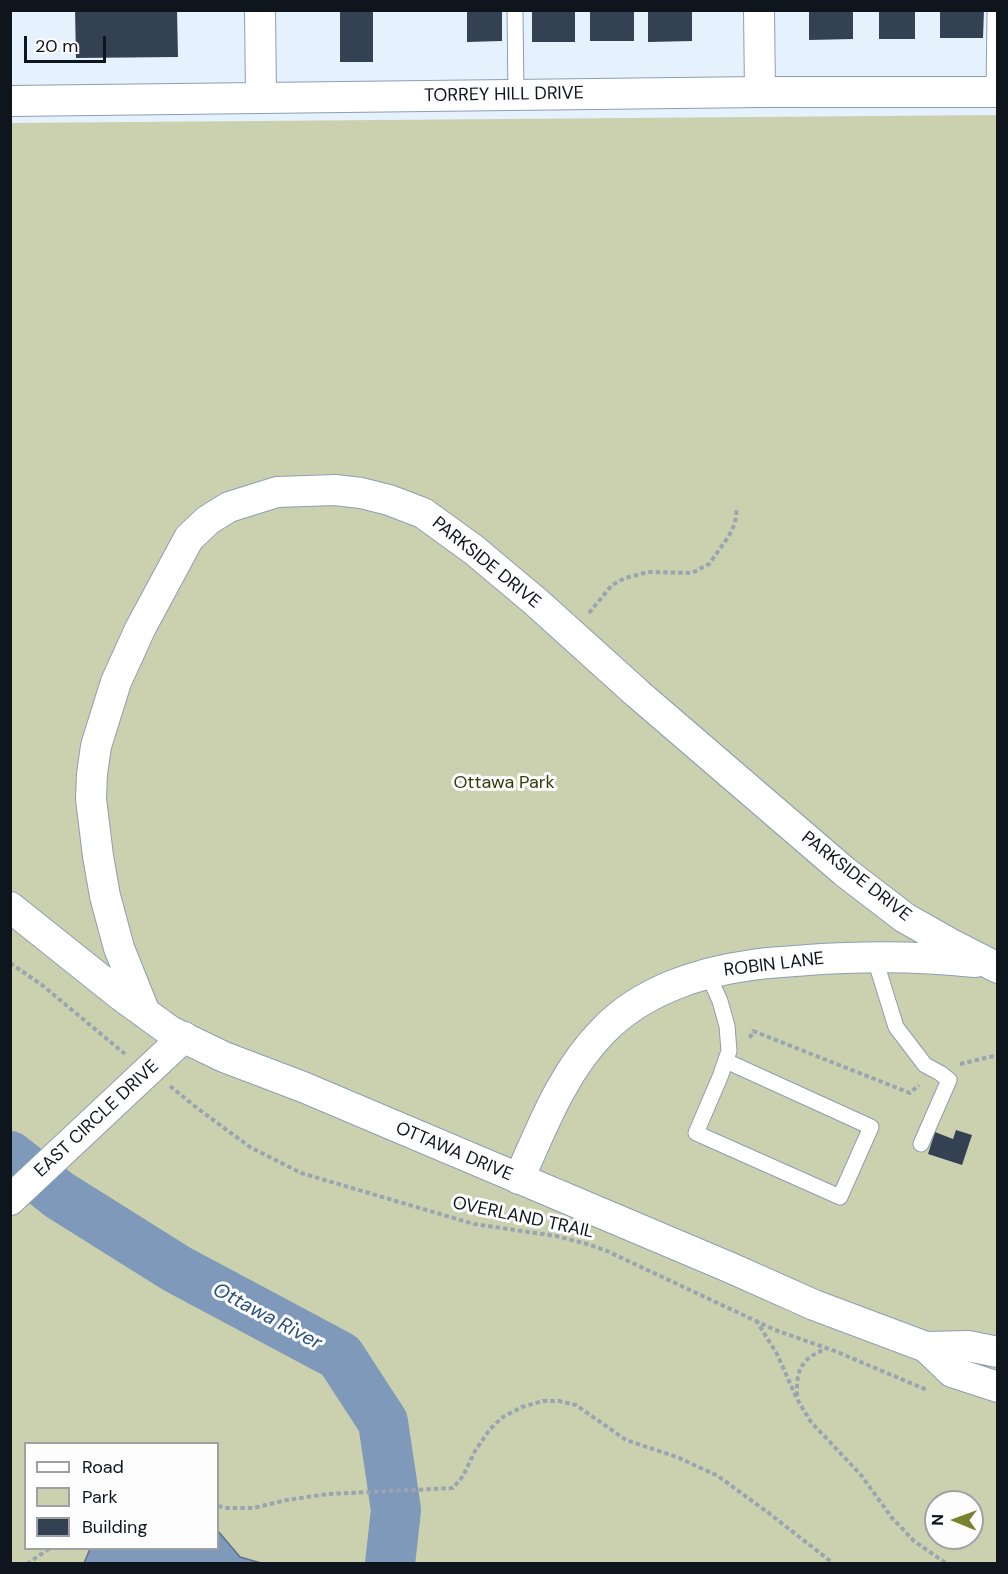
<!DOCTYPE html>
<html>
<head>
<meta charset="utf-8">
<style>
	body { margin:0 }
	#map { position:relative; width:1008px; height:1574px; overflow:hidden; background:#e6f1fe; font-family:"DM Sans",sans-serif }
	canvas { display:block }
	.frame { position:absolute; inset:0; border:12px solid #0f151d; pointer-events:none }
	.legend { position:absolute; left:24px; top:1442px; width:195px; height:108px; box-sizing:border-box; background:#fdfdfd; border:2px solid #9ea0a3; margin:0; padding:8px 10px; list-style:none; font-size:18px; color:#0f151d }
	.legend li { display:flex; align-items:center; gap:12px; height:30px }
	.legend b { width:30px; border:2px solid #9ea0a3 }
	.north { position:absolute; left:924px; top:1490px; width:60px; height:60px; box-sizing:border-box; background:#fdfdfd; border:2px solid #9ea0a3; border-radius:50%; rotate:271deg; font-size:16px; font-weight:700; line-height:24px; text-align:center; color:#0f151d }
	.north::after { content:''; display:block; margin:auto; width:21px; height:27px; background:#78832f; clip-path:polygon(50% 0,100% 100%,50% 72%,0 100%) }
	.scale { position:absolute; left:24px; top:36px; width:82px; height:27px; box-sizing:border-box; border:3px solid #0f151d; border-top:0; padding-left:8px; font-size:18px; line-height:21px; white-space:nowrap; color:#0f151d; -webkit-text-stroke:4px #fdfdfd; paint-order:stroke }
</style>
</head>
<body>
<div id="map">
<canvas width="1008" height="1574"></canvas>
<div class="frame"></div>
<ul class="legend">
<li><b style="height:8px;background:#fff"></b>Road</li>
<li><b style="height:16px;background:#cbd1af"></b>Park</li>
<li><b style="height:16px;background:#334152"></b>Building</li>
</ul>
<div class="north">N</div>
<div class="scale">20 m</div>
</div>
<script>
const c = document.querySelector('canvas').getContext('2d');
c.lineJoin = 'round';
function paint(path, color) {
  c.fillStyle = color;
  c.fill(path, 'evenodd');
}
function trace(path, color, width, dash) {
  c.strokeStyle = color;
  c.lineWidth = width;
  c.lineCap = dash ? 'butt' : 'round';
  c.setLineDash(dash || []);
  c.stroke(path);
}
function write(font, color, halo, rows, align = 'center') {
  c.font = font + ' "DM Sans",sans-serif';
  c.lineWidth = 6;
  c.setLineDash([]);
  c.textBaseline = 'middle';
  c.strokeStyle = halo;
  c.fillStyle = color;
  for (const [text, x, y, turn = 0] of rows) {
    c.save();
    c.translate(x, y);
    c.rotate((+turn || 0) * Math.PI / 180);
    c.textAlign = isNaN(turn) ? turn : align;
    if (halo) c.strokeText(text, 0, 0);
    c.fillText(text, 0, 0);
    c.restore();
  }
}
const green = new Path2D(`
	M997,115V1563H11L10,123ZM26,1444H218V1548H26ZM936,1502H972V1538H936Z`);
const water = new Path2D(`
	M218,1531L240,1557L261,1563H84L90,1549L218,1548Z`);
const river = new Path2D(`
	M10,1156L59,1195L177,1269L340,1356L383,1422L396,1510L390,1564`);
const building = new Path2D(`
	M75,10H177L178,57L76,58Z
	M340,10H373V62H340Z
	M467,10H502V41L467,42Z
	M532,10H575V42H532Z
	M590,10H634V41H590Z
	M648,10H692V41L648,42Z
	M809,10H853V39L809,40Z
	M879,10H915V39H879Z
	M940,10H984L983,38H940Z
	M956,1130L972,1135L962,1165L928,1154L935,1132L953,1139Z`);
const path = new Path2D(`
	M589,613L612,585L625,578L648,572L692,573L709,564L729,536L735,523L737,507
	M10,963L42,985L125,1054
	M750,1038L753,1031L910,1093L919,1085
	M960,1064L998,1055
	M170,1086L197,1108L250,1147L301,1173L474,1224L556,1236L587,1244L607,1251L775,1330L835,1351L927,1390
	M756,1320L777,1354L797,1399L811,1422L861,1475L892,1518L914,1541L947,1564
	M797,1396C796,1368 802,1358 828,1348
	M218,1506L227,1508H253L287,1500L328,1494L453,1488L463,1476L475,1451L490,1429L503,1417L522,1407L543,1401H559L576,1405L626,1440L677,1457L718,1476L770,1514L834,1564
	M27,1564L50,1548`);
const lane = new Path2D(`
	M515,10L516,95
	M994,92L995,10
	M874,956L896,1027L925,1065L940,1073L949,1080L921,1144
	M708,974L720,1001L727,1026L729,1051L720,1077L696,1133L840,1197L871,1127L726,1061`);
const street = new Path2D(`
	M260,10L261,98
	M759,10L760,92
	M10,101L760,92H998
	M10,907L119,994L170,1031L224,1057L303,1087L731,1268L814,1305L926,1347L968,1346L998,1352
	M145,1013L119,948L105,896L98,856L91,799L92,774L96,746L116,682L140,629L189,538L208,520L229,507L277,492L335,490L361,493L389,500L423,513L474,550L536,602L638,694L845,872L905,918L951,944L998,968
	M519,1179C542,1127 563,1071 604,1030C642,991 699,972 752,965C770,962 788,962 807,960C863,956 919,956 975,962
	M10,1200L184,1037
	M926,1347L952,1372L998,1387`);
const streetNames = [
	["TORREY HILL DRIVE",504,95,-1],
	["PARKSIDE DRIVE",486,563,39],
	["PARKSIDE DRIVE",856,877,38],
	["ROBIN LANE",774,965,-7],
	["EAST CIRCLE DRIVE",97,1119,-43],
	["OTTAWA DRIVE",454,1152,23],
	["OVERLAND TRAIL",523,1218,12]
];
const parkNames = [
	["Ottawa Park",504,783]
];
const waterNames = [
	["Ottawa River",267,1317,28]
];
paint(green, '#cbd1af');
paint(water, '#7e99b9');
trace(water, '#5d718a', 1.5);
trace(river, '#7e99b9', 50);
paint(building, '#334152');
trace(lane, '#8d9eb2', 17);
trace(street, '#8d9eb2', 32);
trace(path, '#9ba5b0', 4, [4.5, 3]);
trace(lane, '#fff', 15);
trace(street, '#fff', 30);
write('18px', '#0f151d', '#fdfdfd', streetNames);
write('18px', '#363b0a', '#fdfdfd', parkNames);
write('italic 20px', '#2a517d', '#fdfdfd', waterNames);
</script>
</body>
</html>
